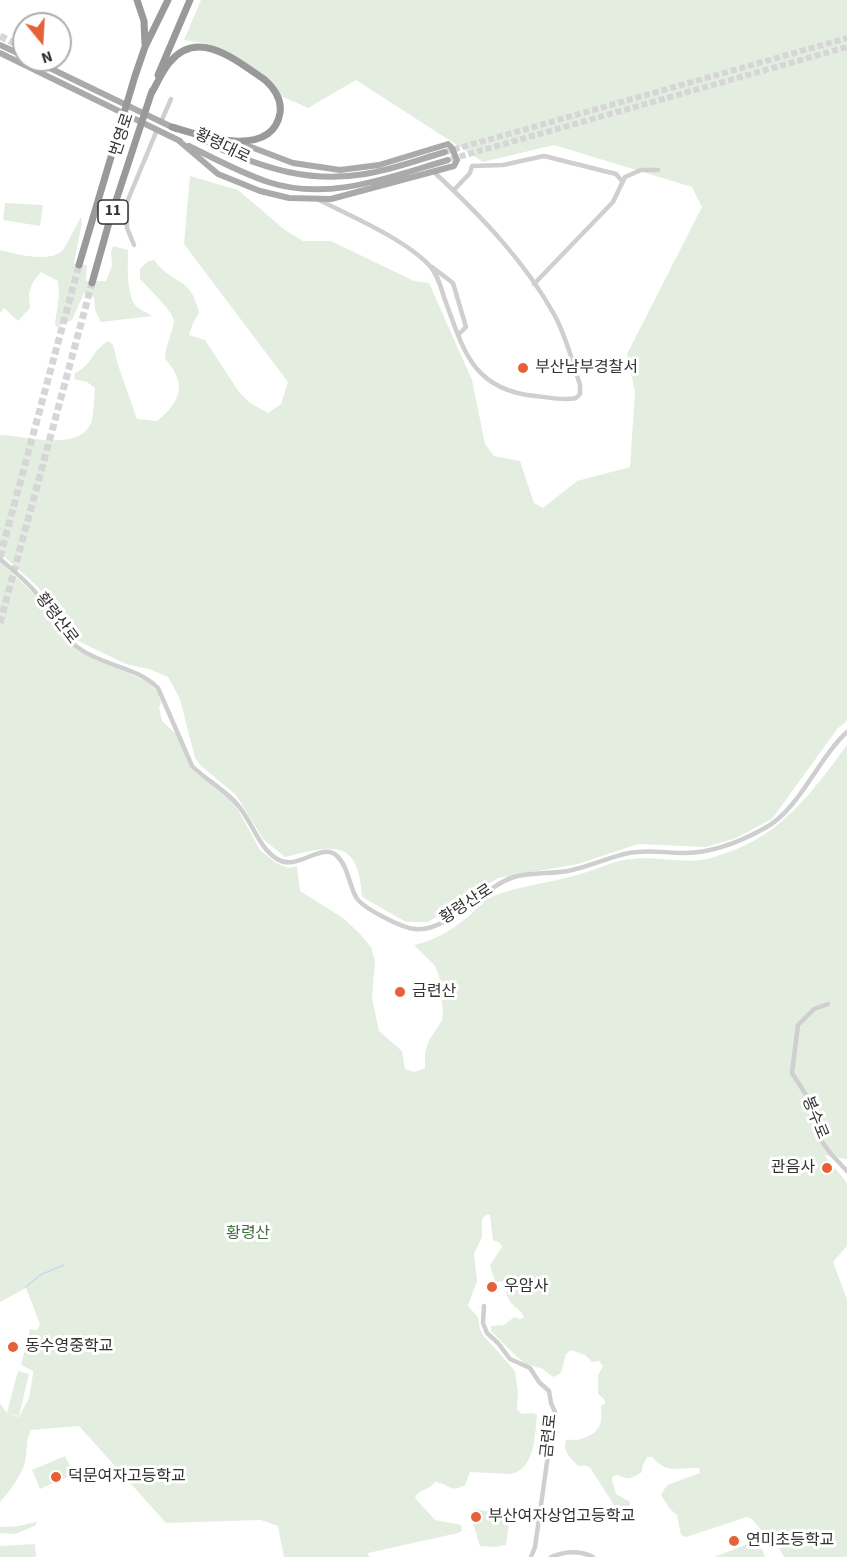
<!DOCTYPE html>
<html>
<head>
<meta charset="utf-8">
<style>
	body { margin:0 }
	#map { position:relative; width:847px; height:1557px; overflow:hidden; background:#fff; font-family:"Source Sans 3",sans-serif }
	canvas { display:block }
	.north { position:absolute; left:12px; top:12px; width:60px; height:60px; box-sizing:border-box; background:#fff; border:2px solid #adadad; border-radius:50%; rotate:162deg; font-size:16px; font-weight:700; line-height:24px; text-align:center; color:#323232 }
	.north::after { content:''; display:block; margin:auto; width:21px; height:27px; background:#e66136; clip-path:polygon(50% 0,100% 100%,50% 72%,0 100%) }
</style>
</head>
<body>
<div id="map">
<canvas width="847" height="1557"></canvas>
<div class="north">N</div>
</div>
<script>
const c = document.querySelector('canvas').getContext('2d');
c.lineJoin = 'round';
function paint(path, color) {
  c.fillStyle = color;
  c.fill(path, 'evenodd');
}
function trace(path, color, width, dash) {
  c.strokeStyle = color;
  c.lineWidth = width;
  c.lineCap = dash ? 'butt' : 'round';
  c.setLineDash(dash || []);
  c.stroke(path);
}
function write(font, color, halo, rows, align = 'center') {
  c.font = font + ' "Source Sans 3","Noto Sans KR",sans-serif';
  c.lineWidth = 6;
  c.setLineDash([]);
  c.textBaseline = 'middle';
  c.strokeStyle = halo;
  c.fillStyle = color;
  for (const [text, x, y, turn = 0] of rows) {
    c.save();
    c.translate(x, y);
    c.rotate((+turn || 0) * Math.PI / 180);
    c.textAlign = isNaN(turn) ? turn : align;
    if (halo) c.strokeText(text, 0, 0);
    c.fillText(text, 0, 0);
    c.restore();
  }
}
const green = new Path2D(`
	M201,0H847V721L838,728L772,819L736,838L706,847L638,844L578,864L498,878L428,922H406L362,897C359,836 330,846 285,857L263,839L236,795L201,766L195,758L180,699L168,677L149,669L126,664L78,641L38,587L0,553V435C23,435 76,452 90,425C94,419 94,397 95,388L87,382L74,379L75,373C93,365 92,349 109,341L113,345L118,365L137,419L157,421C182,401 187,383 165,359C165,346 174,329 174,321C173,311 148,288 140,279V269L147,262L154,260C173,286 191,275 199,313L193,323L189,335L205,340L239,392L250,403L268,413L281,404L288,382L184,244L190,176L238,190L285,230L303,241H331L414,281L429,283L472,380L485,444L494,456L520,461L534,503L543,508L577,481L630,467L635,392L627,354L702,207L692,187L554,145L483,162L356,80L308,108L281,96L268,78L222,50L205,43L184,40Z
	M5,203L43,205L40,226L3,220Z
	M81,217L82,223L74,263L87,265L86,281H106L112,266L111,252L113,246L128,250C128,264 126,295 136,306C140,310 148,313 152,316L101,322L95,310L94,297L84,293L72,320L56,327L55,323L59,296L58,281L41,272L33,282L29,293L30,308L18,321L4,308L0,313V250C16,254 48,263 62,251C65,248 78,223 81,217Z
	M0,562L32,592L77,650L148,682L158,692L161,703L159,707L162,721L176,734L189,765L195,772L228,797L236,806L260,850L276,863L289,868L297,866L300,891L343,918L360,934L371,947L375,961L372,998L379,1031L402,1051L405,1069L414,1072L425,1068V1053L429,1040L442,1021L443,1013L439,976L435,966L414,945C436,940 452,930 469,916C483,903 483,899 502,893C526,885 552,882 577,875C593,871 608,863 624,860C650,855 676,863 701,860C709,859 716,856 723,854C781,836 813,791 847,745V1159L824,1155L847,1183V1246L833,1262L847,1299V1557H784L773,1536L762,1531L752,1519L747,1517L686,1537L681,1535L677,1515L670,1509L661,1495L667,1485L700,1473L699,1468C677,1467 668,1475 652,1457H647L642,1467V1472C632,1478 628,1481 618,1475L613,1476L612,1480L616,1494L630,1502V1505C627,1510 624,1512 617,1510C614,1505 591,1468 589,1467C585,1465 583,1466 578,1466C571,1458 562,1452 566,1440C571,1439 576,1441 580,1439C599,1434 603,1425 601,1406L606,1403L603,1398L598,1394V1375L603,1366L599,1361L592,1362L585,1355L571,1350L566,1354L561,1373L553,1377L543,1369L526,1364L517,1357L491,1331V1326L504,1325L514,1317L521,1319L524,1317C519,1306 510,1308 506,1292L510,1286L507,1281L495,1282L490,1265L502,1247L500,1243L493,1240L490,1215H486L482,1219V1237L474,1254L477,1281L468,1306L478,1317L480,1329L483,1335L515,1371L518,1392L517,1410L522,1414L533,1413L537,1415C535,1435 535,1469 511,1474L470,1472L465,1485C449,1494 448,1483 435,1482C430,1490 419,1489 415,1498L435,1520L461,1525L462,1531L458,1533L368,1553L369,1557H284L278,1526L261,1520L166,1523L79,1426L31,1430C25,1440 28,1450 25,1462C23,1473 8,1494 0,1502V1403L7,1413L18,1371L29,1374L19,1416L8,1413L19,1417L29,1398L33,1374V1371L21,1365L30,1329L37,1330L40,1324L26,1288L0,1302Z
	M65,1456L74,1474L40,1489L32,1470Z
	M474,1509L510,1515L506,1545L495,1547L480,1546L472,1520Z
	M36,1522V1525L16,1534L0,1533V1527L19,1526Z
	M758,1540L765,1557H714Z
	M35,1544L36,1557H0V1546Z`);
const stream = new Path2D(`
	M26,1287L40,1275L64,1265`);
const majorTunnel = new Path2D(`
	M445,152L847,38
	M451,159L847,47`);
const highwayTunnel = new Path2D(`
	M0,36L16,44
	M0,557L79,265
	M0,623L92,283`);
const minor = new Path2D(`
	M161,122L171,99
	M454,190L470,173L472,166L503,165L544,156L616,174L622,181
	M319,200C351,216 404,239 429,265C437,273 441,287 444,297C463,349 472,390 535,396C548,397 564,401 576,398L580,394V385C573,362 566,337 555,316C525,261 480,215 435,173
	M134,245L127,228V202L157,130
	M432,267L453,283L466,327L458,335
	M534,284L613,202L625,177L641,170H658
	M0,559C12,570 27,581 37,594C51,611 61,636 80,649C104,666 137,667 158,688L192,766C206,780 224,789 237,804C252,821 258,847 277,859C297,872 322,841 337,856C348,866 349,885 356,897C362,908 402,928 415,929C447,933 484,886 514,877C531,872 551,874 568,871C589,867 609,857 629,853C647,849 666,853 684,853C713,853 740,842 765,828C799,810 818,758 847,732
	M828,1004L814,1009L798,1025L792,1073L810,1101L820,1139L831,1154L847,1171
	M484,1306L483,1323L487,1333L498,1343L510,1359L530,1368L539,1382L549,1391L551,1403L555,1412C547,1428 555,1432 549,1448L535,1547L531,1557
	M551,1557C566,1551 579,1550 593,1557`);
const major = new Path2D(`
	M0,45L24,56
	M0,53L180,141
	M33,60L176,129
	M178,140L218,174L260,191L289,198L331,199L454,166L457,160L452,148L448,144L379,165L340,170L293,163L251,147L206,142
	M189,146C215,159 241,173 268,182C329,202 389,177 448,160
	M218,148C267,169 310,183 365,174C392,170 418,160 445,152`);
const highway = new Path2D(`
	M137,0L144,21L145,44
	M16,44L24,48
	M38,60L40,63
	M158,75L190,0
	M151,94C157,84 162,71 170,62C199,27 238,62 265,80C275,89 282,99 280,113C272,160 200,136 172,127
	M79,265L135,76L145,47L168,0
	M92,283L110,219L152,91`);
const markers = [
	[523,368,6,"#e66136"],
	[400,992,6,"#e66136"],
	[827,1168,6,"#e66136"],
	[492,1287,6,"#e66136"],
	[13,1347,6,"#e66136"],
	[56,1477,6,"#e66136"],
	[476,1517,6,"#e66136"],
	[734,1541,6,"#e66136"]
];
const shields = [
	[113,212,30]
];
const shieldNames = [
	["11",113,212]
];
const streetNames = [
	["번영로",123,135,-72],
	["황령대로",222,147,26],
	["황령산로",56,619,53],
	["황령산로",467,905,-33],
	["봉수로",814,1118,68],
	["금련로",550,1436,-84]
];
const poiNames = [
	["부산남부경찰서",535,368],
	["금련산",412,992],
	["관음사",815,1168,"right"],
	["우암사",504,1287],
	["동수영중학교",25,1347],
	["덕문여자고등학교",68,1477],
	["부산여자상업고등학교",488,1517],
	["연미초등학교",746,1541]
];
const parkNames = [
	["황령산",248,1234]
];
paint(green, '#e3eee0');
trace(stream, '#cdd7ed', 1.5);
trace(majorTunnel, '#d6d6d6', 6, [6, 3]);
trace(highwayTunnel, '#d6d6d6', 7, [7, 3.5]);
trace(minor, '#cfcfcf', 4.5);
trace(major, '#aaa', 6);
trace(highway, '#999', 7);
for (const [x, y, r, color] of markers) {
  const dot = new Path2D();
  dot.arc(x, y, r, 0, 2 * Math.PI);
  c.fillStyle = color;
  c.fill(dot);
  trace(dot, '#fff', 2);
}
for (const [x, y, w] of shields) {
  const box = new Path2D();
  box.roundRect(x - w / 2, y - 12, w, 24, 4.5);
  c.fillStyle = '#fff';
  c.fill(box);
  trace(box, '#323232', 1.5);
}
write('bold 15px', '#323232', null, shieldNames);
write('16px', '#323232', '#fff', streetNames);
write('16px', '#323232', '#fff', poiNames, 'left');
write('16px', '#456e3e', '#fff', parkNames);
</script>
</body>
</html>
